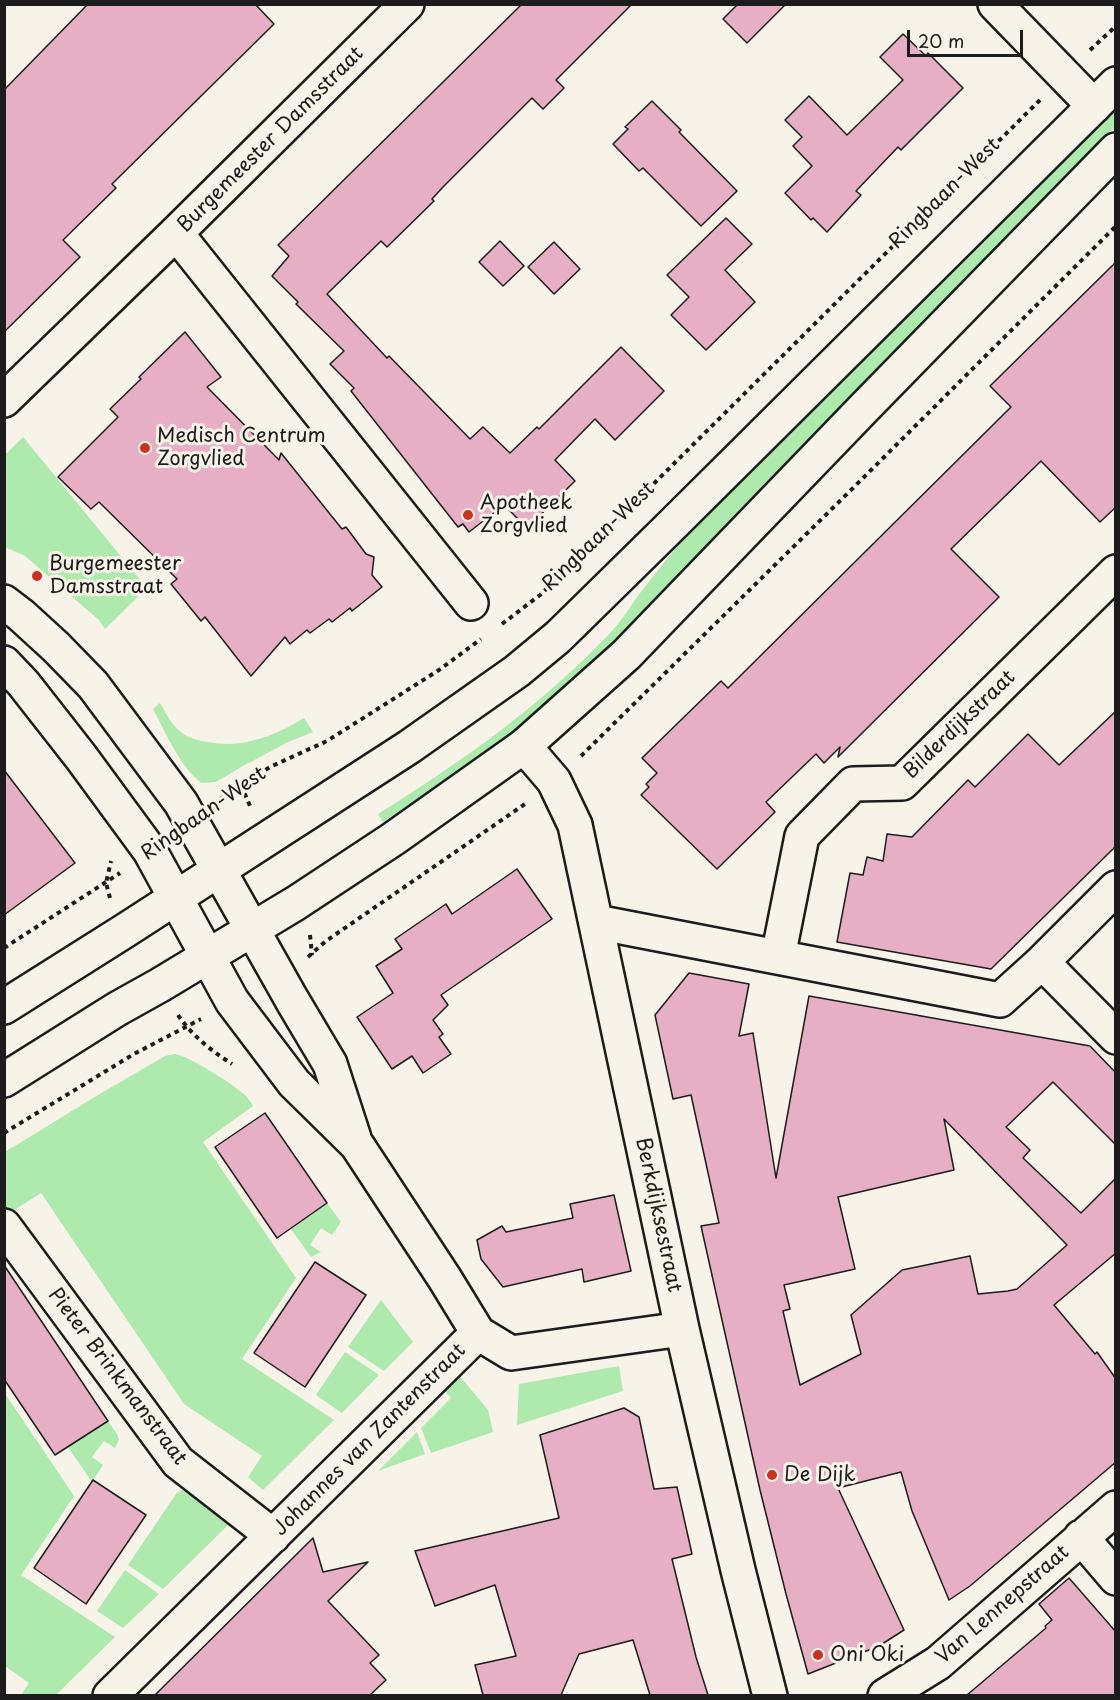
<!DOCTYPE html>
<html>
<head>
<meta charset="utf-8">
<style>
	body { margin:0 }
	#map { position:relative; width:1120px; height:1700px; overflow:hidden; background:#f7f3e8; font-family:"Playpen Sans",sans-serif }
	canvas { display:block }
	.frame { position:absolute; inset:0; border:6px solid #1c1c1c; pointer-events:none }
	.scale { position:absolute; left:907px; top:30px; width:116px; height:27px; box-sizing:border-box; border:3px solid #1c1c1c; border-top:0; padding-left:8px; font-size:18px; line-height:21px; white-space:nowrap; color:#1c1c1c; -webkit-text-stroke:4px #f7f3e8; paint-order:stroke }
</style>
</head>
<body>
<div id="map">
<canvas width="1120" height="1700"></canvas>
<div class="frame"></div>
<div class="scale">20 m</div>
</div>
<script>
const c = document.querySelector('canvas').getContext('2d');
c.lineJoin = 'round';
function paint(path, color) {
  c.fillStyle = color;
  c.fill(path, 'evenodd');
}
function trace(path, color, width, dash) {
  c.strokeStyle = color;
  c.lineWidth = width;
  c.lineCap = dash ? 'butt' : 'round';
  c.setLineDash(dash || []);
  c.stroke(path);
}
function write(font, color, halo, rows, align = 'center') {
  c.font = font + ' "Playpen Sans",sans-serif';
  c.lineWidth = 6;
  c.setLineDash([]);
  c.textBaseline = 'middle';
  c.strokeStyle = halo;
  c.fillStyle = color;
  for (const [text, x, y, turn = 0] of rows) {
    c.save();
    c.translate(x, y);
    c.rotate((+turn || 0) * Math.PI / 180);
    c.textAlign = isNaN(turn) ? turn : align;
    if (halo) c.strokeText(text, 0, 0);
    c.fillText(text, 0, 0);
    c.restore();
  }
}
const green = new Path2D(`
	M1115,111V127L859,387L620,635L537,711L509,734L439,785L383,822L378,814C461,762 542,705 609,634C620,623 628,610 637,597C652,578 667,558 683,540Z
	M23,437L147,588L105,629L99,620L25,556L5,547V455Z
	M160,703C166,713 172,726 182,733C189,738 199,741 208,742C242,749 275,736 304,718L313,732L288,742L249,763H248L216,782L202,783C182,770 164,730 153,709Z
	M175,1054C189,1056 233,1084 245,1095C248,1098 251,1102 253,1106L203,1142L296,1278L242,1359L334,1420L263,1490L248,1477L262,1456L184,1404L41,1193L5,1216V1152L93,1098L165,1056Z
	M327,1203L341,1222L332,1235L321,1228L310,1245L321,1252L311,1257L291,1229Z
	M381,1300L413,1342L384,1371L348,1347Z
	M345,1352L379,1375L342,1413L316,1395Z
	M619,1366L623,1391L517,1425L519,1384Z
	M458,1374L488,1410L493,1432L431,1453L421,1428L451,1398L443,1389Z
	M4,1392L74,1496L21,1575L115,1637L56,1695H21L29,1683L5,1666Z
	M108,1421L117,1434L119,1440L115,1448L104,1441L92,1457L103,1465L92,1482L68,1447Z
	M417,1432L425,1454L378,1471Z
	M182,1490L188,1491L230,1523L163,1589L128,1565L176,1494Z
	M125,1570L159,1594L123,1628L97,1611Z`);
const building = new Path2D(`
	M88,4H255L274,24L112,184L116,188L63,240L80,257L4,332V90Z
	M522,4H632L556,80L564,88L543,109L532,98L443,187L432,199L434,201L387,247L381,241L327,294L387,358L389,356L470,439L483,427L510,453L537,427L539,429L621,347L664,391L615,440L595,419L555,460L575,481L527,528L504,505L469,532L463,524L458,527L351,391L354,388L330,364L344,351L296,304L298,302L272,276L289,256L278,245Z
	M738,4H786L747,43L723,19Z
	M903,34L926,56L928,53L963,88L901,150L898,147L856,191L861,195L827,232L813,218L811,220L785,193L812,166L793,146L802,137L785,120L809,96L847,135L903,80L880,57Z
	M652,101L681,130L679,132L737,191L701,226L643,168L639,171L613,144L628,129L625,127Z
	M726,218L752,244L725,270L755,302L706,350L671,315L689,297L667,275Z
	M500,241L524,266L503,286L479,262Z
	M554,242L580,269L554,294L528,267Z
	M1116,262V507L1100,522L1041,461L951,549L999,597L838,757L840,747L824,763L816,754L766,802L775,812L717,869L641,795L649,787L646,784L657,773L642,758L721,681L728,688L1011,407L990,386Z
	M185,332L221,377L207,387L279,460L281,453L342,529L346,527L366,554L374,557L372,575L382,587L352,611L350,608L332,622L329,619L310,633L307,630L290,644L285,637L251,676L205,617L201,621L171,584L177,579L99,502L91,509L58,477L118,417L110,409L141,379L139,377Z
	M1116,711V846L991,969L837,942L850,873L863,875L867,857L883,861L887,834L912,837L968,780L975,787L1028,734L1059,765Z
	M4,770L75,863L4,915Z
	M517,869L552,919L441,995L448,1005L433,1020L443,1034L439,1037L451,1054L423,1073L412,1056L392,1069L357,1017L393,993L376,966L402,949L395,939L446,904L452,914Z
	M689,973L749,984L739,1036L753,1033L776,1178L809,996L1090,1046L1116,1073V1145L1053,1082L1006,1127L1030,1150L1023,1158L1081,1213L1116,1178V1253L1054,1305L1095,1354L1097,1352L1116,1379V1462L970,1586L949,1600L912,1511L901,1472L838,1488L904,1630L879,1646L808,1674L786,1594L760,1490L701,1226L719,1223L691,1095L673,1099L655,1015ZM944,1119L1067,1245L1017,1289L1008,1291L978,1294L970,1256L902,1270L851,1315L861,1354L800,1385L783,1311L790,1309L784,1285L855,1269L838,1197L954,1170Z
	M265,1113L327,1203L277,1238L215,1147Z
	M614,1195L631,1271L584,1282L582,1269L503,1287L481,1259L477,1240L502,1226L506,1232L573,1218L570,1204Z
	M315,1262L366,1295L305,1387L254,1353Z
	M4,1265L108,1421L55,1455L4,1379Z
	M624,1408L639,1417L654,1489L677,1487L692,1554L672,1559L696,1657L708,1695H650L633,1640L579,1654L561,1695H483L475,1665L516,1656L495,1585L435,1606L415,1551L559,1518L540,1435Z
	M93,1480L146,1515L86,1604L34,1568Z
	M313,1538L323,1572L368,1562L328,1601L379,1655L370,1663L386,1680L370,1695H155Z
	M1069,1578L1116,1632V1695H967L1046,1628L1045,1626L1052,1620L1039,1604Z`);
const path = new Path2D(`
	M1090,50L1116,26
	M502,624L540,595L579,558L1040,100
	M581,756L848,493L1116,226
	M241,785L250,806
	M220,799L270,767L327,741L439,670L481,639
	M110,898L106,883L111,861
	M310,935L312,955
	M4,948L120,873
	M308,957L326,941L525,804
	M178,1015C192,1036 212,1051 232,1064
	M4,1133L134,1054L201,1019`);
const minor = new Path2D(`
	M995,4L1094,106
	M176,233L471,603
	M4,400L176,233L407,4
	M4,602L21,615L56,647L93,685L181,803L292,1000L330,1064L354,1138
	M4,663L23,683L81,757L150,851L232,1001L294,1083L357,1145L445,1279L478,1333L511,1353L682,1329
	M524,746L554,781L575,825L682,1329L738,1570L770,1696
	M596,922L1000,1000L1042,962L1116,1037
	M778,957L802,836L853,784L902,783L1116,572
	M1042,962L1116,888
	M4,1226L178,1462L273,1536
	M1081,1537L1116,1578
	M110,1696L478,1333
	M885,1696L938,1663L1116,1508`);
const secondary = new Path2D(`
	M4,1007L126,930L409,747L517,671L558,637L667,530L1116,84
	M4,1080L117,1009L160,985L296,903L393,839L524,746L626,655L864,408L1116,150`);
const markers = [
	[145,448,6,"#c8321e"],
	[468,515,6,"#c8321e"],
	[37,576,6,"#c8321e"],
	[772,1475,6,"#c8321e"],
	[818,1655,6,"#c8321e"]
];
const streetNames = [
	["Burgemeester Damsstraat",271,140,-45],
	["Ringbaan-West",945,194,-45],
	["Ringbaan-West",599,537,-44],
	["Bilderdijkstraat",960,725,-44],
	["Ringbaan-West",204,814,-35],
	["Berkdijksestraat",658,1215,78],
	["Pieter Brinkmanstraat",117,1377,53],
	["Johannes van Zantenstraat",370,1440,-45],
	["Van Lennepstraat",1003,1605,-41]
];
const poiNames = [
	["Medisch Centrum",157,436],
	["Zorgvlied",157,459],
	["Apotheek",480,503],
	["Zorgvlied",480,526],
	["Burgemeester",49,564],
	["Damsstraat",49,587],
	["De Dijk",784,1475],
	["Oni Oki",830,1655]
];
paint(green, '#aee9ae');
paint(building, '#e7afc3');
trace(building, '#1c1c1c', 1.5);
trace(minor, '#1c1c1c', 38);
trace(secondary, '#1c1c1c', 38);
trace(path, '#1c1c1c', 4, [4.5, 4.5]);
trace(minor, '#f7f3e8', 33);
trace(secondary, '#f7f3e8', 33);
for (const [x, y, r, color] of markers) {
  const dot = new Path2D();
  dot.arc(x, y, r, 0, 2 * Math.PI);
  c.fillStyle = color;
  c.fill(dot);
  trace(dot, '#f7f3e8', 2);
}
write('20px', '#1c1c1c', '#f7f3e8', streetNames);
write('20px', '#1c1c1c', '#f7f3e8', poiNames, 'left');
</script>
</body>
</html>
